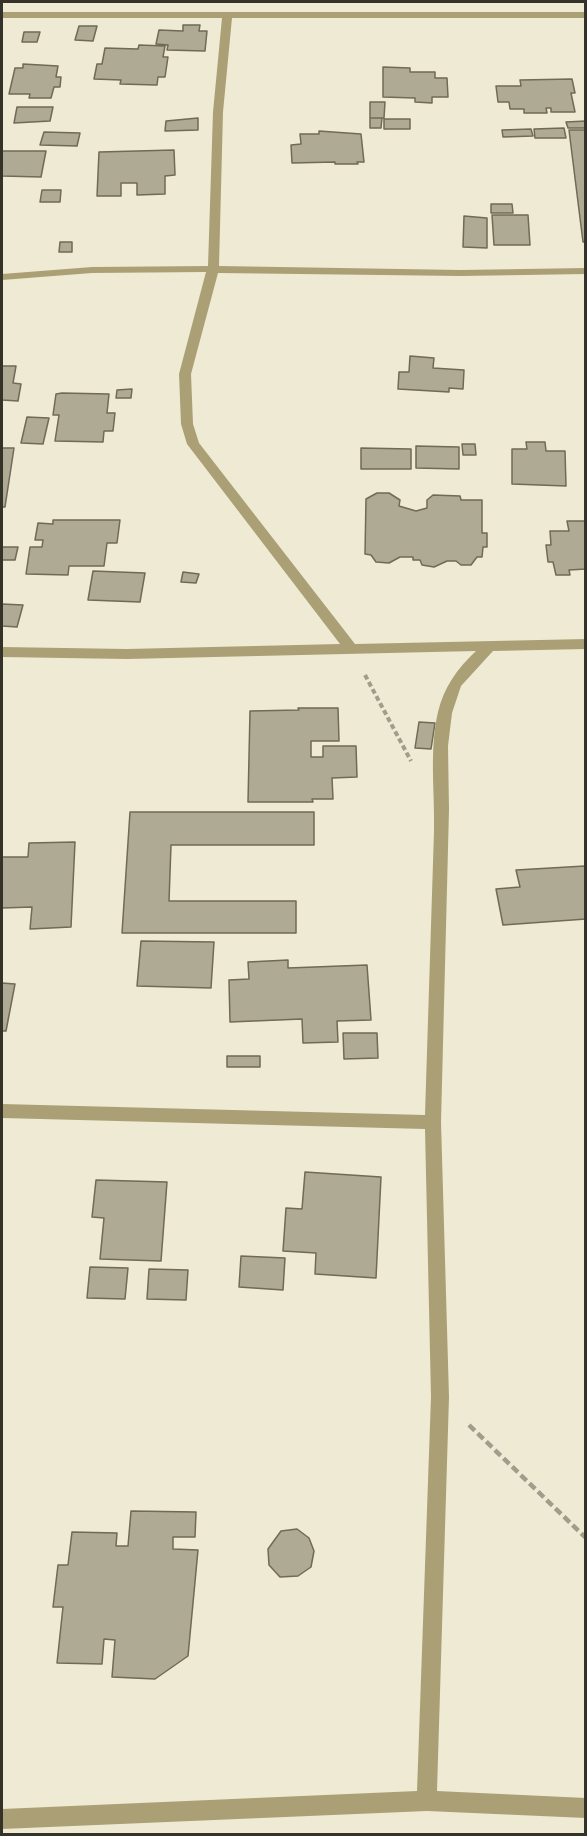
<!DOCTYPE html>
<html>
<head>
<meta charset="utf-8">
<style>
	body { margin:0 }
	#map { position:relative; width:587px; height:1836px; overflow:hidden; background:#efead3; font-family:"Space Grotesk",sans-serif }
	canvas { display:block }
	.frame { position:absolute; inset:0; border:3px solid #353229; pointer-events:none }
</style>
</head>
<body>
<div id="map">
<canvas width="587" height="1836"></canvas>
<div class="frame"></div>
</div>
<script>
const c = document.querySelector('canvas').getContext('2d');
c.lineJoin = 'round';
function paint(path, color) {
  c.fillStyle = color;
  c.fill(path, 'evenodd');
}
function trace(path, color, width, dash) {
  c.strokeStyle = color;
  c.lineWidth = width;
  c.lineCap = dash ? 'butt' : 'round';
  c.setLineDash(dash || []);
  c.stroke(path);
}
const building = new Path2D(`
	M183,25H200L199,31H207L205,51L167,50L168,45L156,44L159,30L183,31Z
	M79,26H97L93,41L75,40Z
	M24,32H40L37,42H22Z
	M139,45L165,46L163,57H168L165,77H158L157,85L120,84L121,80L94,79L97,64H102L105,48L138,49Z
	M23,64L58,66L56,77H61L60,87H54L51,98H29L30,94H9L15,68H23Z
	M383,67L410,68V72H435V78H447L448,97H432V103L415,102V98L383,97Z
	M572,79L575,93H571L575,112H551V108H546L547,113H524V109H510L509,102H498L496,86H521L520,80Z
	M370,102H385L384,118H370Z
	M17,107H53L50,121L14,123Z
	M198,118V130L165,131L166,121Z
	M370,118H382L381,128H370Z
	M384,119H410V129H384Z
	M586,121V128H568L566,122Z
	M564,128L566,138H535L534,129Z
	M531,129L533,136L503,137L502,130Z
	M569,130H586V242H583Z
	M319,131L361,134L364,162H357L358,164H335V162L292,163L291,145L301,144L300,134H319Z
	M44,132L80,133L77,146L40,145Z
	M174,150L175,175L165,176V194L137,195V183H121V196H97L99,152Z
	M2,151H46L41,177L2,176Z
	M42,190H61L60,202H40Z
	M491,204H512L513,213H491Z
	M492,215H528L530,245H494Z
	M464,216L487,218V248L463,247Z
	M60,242H72V252H59Z
	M410,356L434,358L433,368L464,370L463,389L449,388V392L398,389L399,372H409Z
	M2,366H16L13,383L21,384L18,401L2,400Z
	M132,389L131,398H116L117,390Z
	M62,393L109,394L107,413H115L113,431H104L103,442L55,441L59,415H53L56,394Z
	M27,417L49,418L43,444L21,443Z
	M526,442H545L546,451H565L566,486L512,484V449H527Z
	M462,444H475L476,455H463Z
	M416,446L459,447V469L416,468Z
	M2,448H14L5,507H2Z
	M361,448L411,449V469H361Z
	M377,493H389L400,500L399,506L416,511L427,508V500L433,495L460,496L461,500H482V533H487V547H483L482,557H477L471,565H461L456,561H447L434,567L422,565L420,560H413V557H400L389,563L376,562L371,555L365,554L366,499Z
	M53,520H120L117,543H107L104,566H69L68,575L26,574L30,547H42L43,540H35L38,523L53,524Z
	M567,521H586V569L569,570L570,575H556L553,562H548L546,545H551L550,531H569Z
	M2,547H18L15,560H2Z
	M93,571L145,573L140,602L88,600Z
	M183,572L199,574L196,583L181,582Z
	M2,604L23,605L17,627L2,626Z
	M298,708H338L339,741H311V757H323V746H356L357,777L332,778L333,799H312L313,802H248L250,711L299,710Z
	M419,722L435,723L431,749L415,748Z
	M130,812H314V845H171L169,901H296V933H122Z
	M75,842L71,927L30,929L32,907L2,908V857H28L29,843Z
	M585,866L586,919L503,925L496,889L520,887L516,870Z
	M141,941L214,942L211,988L137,986Z
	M288,960V968L367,965L371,1020L337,1021L338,1042L303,1043L302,1019L230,1022L229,980L249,979L248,962Z
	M2,983L15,984L6,1031H2Z
	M343,1033H377L378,1058L344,1059Z
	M227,1056H260V1067H227Z
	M305,1172L381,1177L376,1278L315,1274L316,1253L283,1251L286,1208L302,1209Z
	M96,1180L167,1182L161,1261L100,1259L104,1218L92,1217Z
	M241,1256L285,1258L283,1290L239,1287Z
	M90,1267L128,1268L125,1299L87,1298Z
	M149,1269L188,1270L186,1300L147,1299Z
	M131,1511L196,1512L195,1537H173V1549L198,1550L188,1656L155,1679L112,1677L115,1640L104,1639L102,1664L57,1663L63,1607H53L58,1565H68L72,1532L117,1533L116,1546H128Z
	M297,1529L309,1538L314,1551L311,1567L298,1576L280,1577L269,1565L268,1549L281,1531Z`);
const pathFar1 = new Path2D(`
	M365,675L411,761`);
const path = new Path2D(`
	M469,1425L586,1538`);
const minor = new Path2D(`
	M2,12H586V18H232L223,112L219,266L461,270L586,268V274L461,276L218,273L191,374L193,424L199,443L355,644L586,639V649L493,651L461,686L452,713L448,746L449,810L441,1122L449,1397L437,1791L586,1798V1818L427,1811L2,1829V1809L417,1791L431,1397L425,1129L2,1118V1104L425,1115C428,1020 431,925 434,831C435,792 429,751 438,712C444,687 457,669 476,651L127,659L2,657V647L127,649L340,644L187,444L181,424L179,374L206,272L92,273L2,280V274L92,267L208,266L213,112L222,18H2Z`);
paint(building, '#afaa94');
trace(building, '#706a56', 1.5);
trace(pathFar1, '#a19d8c', 4, [5, 3]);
trace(path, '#a19d8c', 4.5, [8, 4]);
paint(minor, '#aba075');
</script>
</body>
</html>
